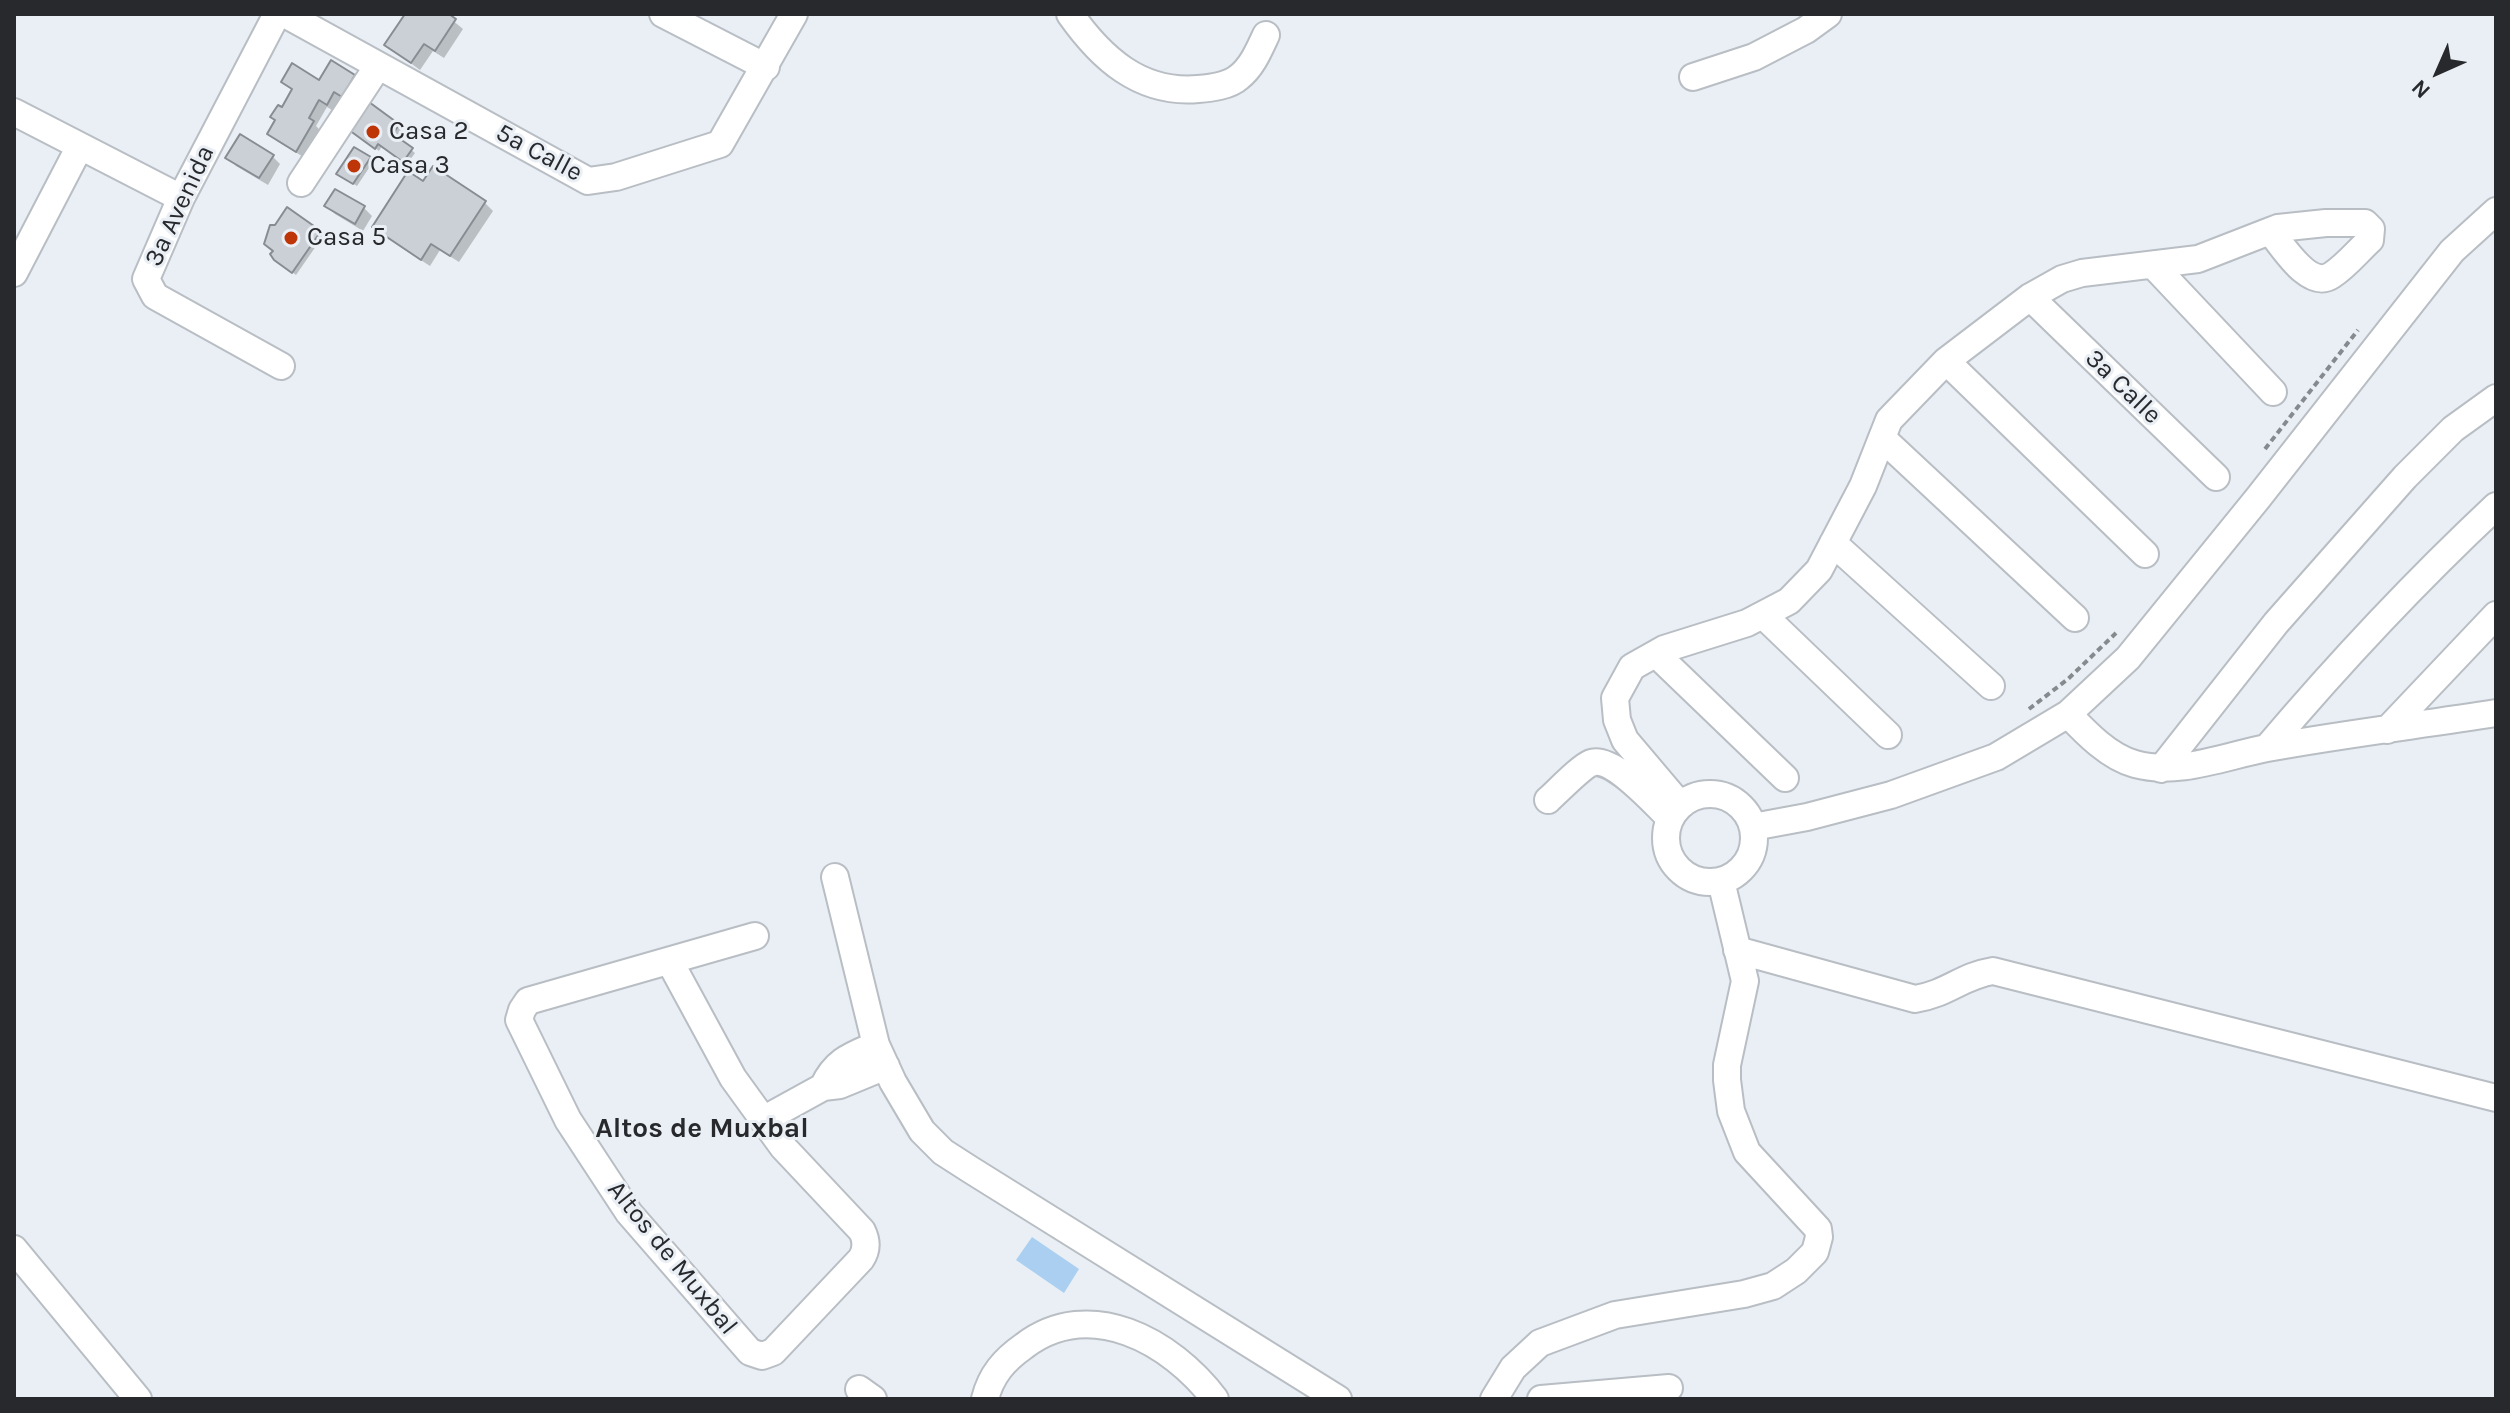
<!DOCTYPE html>
<html>
<head>
<meta charset="utf-8">
<style>
	body { margin:0 }
	#map { position:relative; width:2510px; height:1413px; overflow:hidden; background:#e9eff5; font-family:Karla,sans-serif }
	canvas { display:block }
	.frame { position:absolute; inset:0; border:16px solid #27292c; pointer-events:none }
	.north { position:absolute; left:2398px; top:32px; width:80px; height:80px; -webkit-text-stroke:6px #e9eff5; paint-order:stroke; rotate:225deg; font-size:22px; font-weight:700; line-height:32px; text-align:center; color:#27292c }
	.north::after { content:''; display:block; margin:auto; width:28px; height:36px; background:#27292c; clip-path:polygon(50% 0,100% 100%,50% 72%,0 100%) }
</style>
</head>
<body>
<div id="map">
<canvas width="2510" height="1413"></canvas>
<div class="frame"></div>
<div class="north">N</div>
</div>
<script>
const c = document.querySelector('canvas').getContext('2d');
c.lineJoin = 'round';
function paint(path, color) {
  c.fillStyle = color;
  c.fill(path, 'evenodd');
}
function trace(path, color, width, dash) {
  c.strokeStyle = color;
  c.lineWidth = width;
  c.lineCap = dash ? 'butt' : 'round';
  c.setLineDash(dash || []);
  c.stroke(path);
}
function write(font, color, halo, rows, align = 'center') {
  c.font = font + ' Karla,sans-serif';
  c.lineWidth = 6;
  c.setLineDash([]);
  c.textBaseline = 'middle';
  c.strokeStyle = halo;
  c.fillStyle = color;
  for (const [text, x, y, turn = 0] of rows) {
    c.save();
    c.translate(x, y);
    c.rotate((+turn || 0) * Math.PI / 180);
    c.textAlign = isNaN(turn) ? turn : align;
    if (halo) c.strokeText(text, 0, 0);
    c.fillText(text, 0, 0);
    c.restore();
  }
}
const green = new Path2D(`
	M1032,1237L1079,1269L1064,1293L1016,1260Z`);
const shadow = new Path2D(`
	M407,14H445L463,29L444,58L433,51L420,70L386,45Z
	M354,76L362,84L335,112L327,107L316,126L321,131L305,158L277,141L269,133L293,91L283,82H319Z
	M370,105L402,129L396,138L415,153L407,164L382,146L379,151L355,133Z
	M354,149L373,162L357,186L342,177Z
	M272,156L280,164L268,185L236,166L228,157Z
	M424,184L485,203L493,211L459,262L440,250L430,266L382,235L374,227Z
	M327,206L364,208L372,216L363,231L335,214Z
	M287,210L323,236L296,275L280,263L275,251L276,227Z`);
const building = new Path2D(`
	M405,14H449L456,19L435,51L424,44L411,63L384,45Z
	M331,60L355,75L342,97L334,92L327,105L319,100L309,118L314,121L296,152L267,134L275,120L270,117L278,105L282,107L292,89L281,82L292,63L319,80Z
	M369,102L399,124L393,134L413,148L403,162L378,144L375,149L349,130Z
	M240,134L274,155L259,178L225,158Z
	M354,147L371,157L353,184L336,174Z
	M433,166L486,201L450,256L431,244L421,260L372,227L408,171L423,181Z
	M335,189L365,206L355,224L324,206Z
	M287,207L321,231L292,273L274,260L270,254L273,251L264,244L270,225H275Z`);
const path = new Path2D(`
	M2265,449L2358,330
	M2029,709L2068,679L2116,633`);
const minor = new Path2D(`
	M277,14L181,198L146,279L155,296L281,366
	M285,14L588,181L616,177L720,144L794,14
	M663,14L766,67
	M1070,14C1101,58 1140,94 1198,89C1211,88 1229,86 1239,77C1252,67 1259,50 1266,35
	M1693,77L1754,57L1806,30L1828,14
	M14,112L181,198
	M301,183L378,66
	M2154,266L2273,392
	M14,273L80,146
	M2030,297L2216,477
	M1946,361L2145,554
	M1882,438L2075,618
	M1833,543L1991,686
	M1763,615L1888,735
	M1656,654L1785,778
	M2068,714C2086,733 2109,757 2135,764C2178,776 2225,756 2267,748C2343,734 2420,725 2496,713
	M2387,730L2496,615
	M2267,748C2339,663 2415,582 2496,506
	M2161,769L2276,623L2405,477L2453,429L2496,398
	M1666 838a44 44 0 1 1 88 0a44 44 0 1 1-88 0Z
	M1548,800C1558,791 1581,767 1591,763C1612,755 1655,804 1670,818
	M1680,805L1625,740L1617,720L1615,698L1632,667L1664,649L1747,623L1789,601L1819,570L1863,486L1889,420L1946,361L2030,297L2062,279L2082,273L2198,259L2270,231L2278,228L2326,223H2365L2371,229L2370,240C2358,251 2346,266 2332,275C2309,291 2283,246 2270,231
	M1753,827L1807,817L1891,795L1996,757L2068,714L2128,658L2258,498L2452,251L2496,211
	M835,877L876,1045L893,1082L922,1131L943,1152L971,1170L1338,1399
	M1737,950L1915,999C1947,994 1962,976 1993,971L2496,1098
	M670,962L733,1078L783,1147L862,1231C867,1241 867,1250 861,1259L773,1352L762,1356L750,1352L629,1213L568,1120L519,1020L522,1010L528,1001L755,936
	M823,1087C835,1061 850,1056 876,1045
	M763,1120L823,1087L840,1085L886,1066
	M14,1249L138,1399
	M859,1389L873,1399
	M985,1399C991,1375 1004,1360 1024,1346C1090,1296 1171,1341 1215,1399
	M1494,1399L1513,1368L1540,1343L1615,1315L1744,1294L1773,1286L1796,1271L1815,1252L1819,1237L1818,1229L1747,1152L1731,1111L1727,1080V1065L1745,981L1721,881
	M1541,1399L1669,1388`);
const markers = [
	[373,132,8,"#be3507"],
	[354,166,8,"#be3507"],
	[291,238,8,"#be3507"]
];
const poiNames = [
	["Casa 2",389,132],
	["Casa 3",370,166],
	["Casa 5",307,238]
];
const streetNames = [
	["5a Calle",539,153,28],
	["3a Avenida",180,206,-65],
	["3a Calle",2123,387,44],
	["Altos de Muxbal",672,1258,51]
];
const neighbourhoodNames = [
	["Altos de Muxbal",702,1129]
];
paint(green, '#abcff0');
paint(shadow, '#0003');
paint(building, '#cad0d6');
trace(building, '#868c91', 2);
trace(minor, '#b8bec4', 30);
trace(path, '#868a8e', 4, [6, 4]);
trace(minor, '#fff', 26);
for (const [x, y, r, color] of markers) {
  const dot = new Path2D();
  dot.arc(x, y, r, 0, 2 * Math.PI);
  c.fillStyle = color;
  c.fill(dot);
  trace(dot, '#e9eff5', 3);
}
write('26px', '#27292c', '#e9eff5', poiNames, 'left');
write('26px', '#27292c', '#e9eff5', streetNames);
write('bold 28px', '#27292c', '#e9eff5', neighbourhoodNames);
</script>
</body>
</html>
